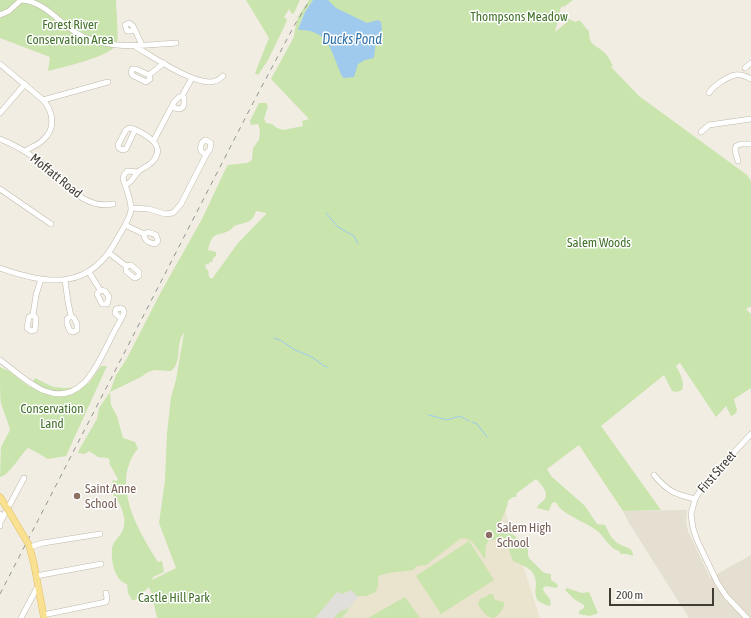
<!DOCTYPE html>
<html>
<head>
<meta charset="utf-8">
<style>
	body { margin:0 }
	#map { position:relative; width:751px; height:618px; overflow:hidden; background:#f1ede3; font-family:"Asap Condensed",sans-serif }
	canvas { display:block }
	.scale { position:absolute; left:609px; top:588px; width:105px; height:18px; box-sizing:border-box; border:2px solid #423d34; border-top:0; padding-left:5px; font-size:12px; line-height:14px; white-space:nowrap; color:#423d34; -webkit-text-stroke:3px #fff; paint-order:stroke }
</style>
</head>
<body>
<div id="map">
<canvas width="751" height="618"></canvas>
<div class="scale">200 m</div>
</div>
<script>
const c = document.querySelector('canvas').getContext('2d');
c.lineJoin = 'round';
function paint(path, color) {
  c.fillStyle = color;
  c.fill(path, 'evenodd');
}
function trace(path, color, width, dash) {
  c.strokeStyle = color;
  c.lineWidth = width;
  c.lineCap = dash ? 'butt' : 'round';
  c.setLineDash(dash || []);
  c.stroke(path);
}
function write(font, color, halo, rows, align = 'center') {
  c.font = font + ' "Asap Condensed",sans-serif';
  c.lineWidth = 3;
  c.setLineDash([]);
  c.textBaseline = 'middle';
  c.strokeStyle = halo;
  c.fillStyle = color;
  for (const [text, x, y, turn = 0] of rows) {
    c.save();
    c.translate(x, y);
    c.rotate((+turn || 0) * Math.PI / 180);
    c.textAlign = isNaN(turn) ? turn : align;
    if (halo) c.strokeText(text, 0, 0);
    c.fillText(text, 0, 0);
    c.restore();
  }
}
const residential = new Path2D(`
	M687,510L686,522L688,531L710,578L751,555V618H689L629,523L623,511Z`);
const education = new Path2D(`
	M503,504L540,618H342L377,570Z`);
const green = new Path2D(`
	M0,0H116C116,8 119,38 117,44C110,57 63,67 48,71L50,57L0,38Z
	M246,0H300L294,13L292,14L289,9L284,17L287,20L285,25L268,60L258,75L255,73L269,38Z
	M309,0H313L305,12L298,28L317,0H573L565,6L561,7L555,32L566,23L568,19L576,22L579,20C583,23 585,28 589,31C589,47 596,44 605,53C609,57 611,62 613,67L610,66L639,96L747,175L751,181V307H749L746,309L751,314V388L734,399L737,410L735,414L731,416L726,406L716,417L680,363L676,366C680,373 685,383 682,390L677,392L672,391L664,375L601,426L661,510L623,511L579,445L547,469L551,476L585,506L597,524L605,525C608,530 610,537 615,541C621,548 633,545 633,556L627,554H621L619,551C608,548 605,536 596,530C585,522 572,518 561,509C558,507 558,504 555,502L552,503L549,511L537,508C538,504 540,504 543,501C551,494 541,484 536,479L517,493L516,497H513L508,501C507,511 502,515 500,524L527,546C529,550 527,554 529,558L544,573L551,574V580L557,584L558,586L556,588L546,586L543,588C544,596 553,597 550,606L546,605L538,601C535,596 535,591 536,585C536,569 526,567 513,561C508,549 508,537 489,540L486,545L485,559C478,551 472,535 460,539L426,565L417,566L413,570L406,571L388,573L378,576V586L376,592L366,596H358L342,618H157L152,595L149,587L135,600H132L128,593L127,584C115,581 111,562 112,550C112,538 127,536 124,517C123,511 119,501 115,497C113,494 111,493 110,490L113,480L117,481L118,479L109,463L110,461L108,458L98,457L89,451L85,454L78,453L79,450L97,419L99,408L110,392L116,375L126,360L161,292L202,219L226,168L228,165L247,163L252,160L253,148L259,140L260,133L259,126L258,124L251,125L250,121L259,103H266L268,106L264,119L266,123L272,124L277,128L283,130L303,126L302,121L309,119L271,79L294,37L295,29L298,17ZM256,211L267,213L238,243L212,279L209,277L208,270L206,269L205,265L207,264L209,265V262H212L213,258L216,256V252L208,250C213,229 217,238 230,230C233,228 234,225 237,225C247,222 253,222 256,211ZM184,333L176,380L171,397L167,433L165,480L159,523L176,568L152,580L153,577L164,572L162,561L158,562C141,535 116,494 130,462C132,457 134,452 138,449L135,442L123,438L117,416L111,405L110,392L141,377L148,372L155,370L171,371C183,362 175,342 184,333Z
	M101,366H107L66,456L48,459L36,452L28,448C19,456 11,474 0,477L1,447L10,430C8,421 4,413 1,403C0,397 0,375 0,367L11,372L30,387L35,378L53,387L65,388L81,387L89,383Z
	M469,541L494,580L441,614L416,576Z
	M567,588L582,593L589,592L598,613L590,616L579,614V611L584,608V605L574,599L565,590Z
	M489,594H493L495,600L504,602C505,608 499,615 494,618C487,618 481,610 478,604L480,599L487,596Z
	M405,597L420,618H368Z`);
const parking = new Path2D(`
	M351,590L358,597L349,608L339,612L334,618H315L337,592L342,594Z`);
const water = new Path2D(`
	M313,0H328L336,8L367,23L378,20L381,22L382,30C376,40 375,47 374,58L365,60L358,64L354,77L343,78C331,55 332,30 299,30L298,29L305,12Z`);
const stream = new Path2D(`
	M326,213L338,227L354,236L358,244
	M274,338L280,340L295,350L312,357L324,366L327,367
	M429,415L447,420L460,416L469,421
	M472,422L477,424L487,437`);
const minor = new Path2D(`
	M0,15L9,11L21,0C47,1 62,28 84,37C115,50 144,45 176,43
	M135,30L130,31H127L125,25L129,23L133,26L142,45
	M136,47C153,57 190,82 209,82C215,82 219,80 223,76
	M0,64L43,100L108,82
	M745,68L751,63
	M149,75L136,69H132L131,72L132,75L146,82L150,79L149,75L164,63
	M709,93C713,86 727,77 735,75C741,74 746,76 751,79
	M173,104L174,108L180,109L183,107L184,104V98L182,96
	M0,113L25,84
	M701,132L709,125L751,119
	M0,139C16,145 30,154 43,164C64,180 82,210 113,204
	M154,140L174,102L179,97L182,96L192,78
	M25,151C31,147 39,145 44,139C56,128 53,111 43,100
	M738,161L735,150L736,146L741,144H751
	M125,185C132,183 133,177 138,172C142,168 149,166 153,161C165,147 151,138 140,132C136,130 133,128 129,128L126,130L118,145L119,148L122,150L126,149L135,130
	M0,189L51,224
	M131,208L149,209L165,214L173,213L181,204L206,155L201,151C200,147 201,141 206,140L211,143L210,149L206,155
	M125,225L144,234C144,241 149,243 155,244L158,241L156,235C152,233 148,231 144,234
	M109,253L126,266V271L133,277L135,278L139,276V272L131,265L126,266
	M0,268C48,285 90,291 117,239C121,232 131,217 131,209C131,199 126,188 123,179L124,175L127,171L138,172
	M89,272L100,290L97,294L102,304H107L109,297L105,291L100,290
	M65,280L68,302L71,316L74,318L77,324V330L74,332L70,331L67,324V319L71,316
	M33,315L36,318L35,330L31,331L27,328L29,317L33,315L36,295L41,279
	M0,360C14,370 29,385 45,391C82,405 97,365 110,340C114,331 120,322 124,313L123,309L121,308L116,309L115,313L121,319
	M654,475C668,492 675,494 695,499
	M0,514V526
	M1,521L24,478
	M30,547L43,543L100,534
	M36,576L101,564
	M43,615L106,602L107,598L106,593
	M21,618L38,586
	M747,618L726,596L717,582L697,540L693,528L691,514L695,499L703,486L751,434`);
const major = new Path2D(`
	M0,497L7,508
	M29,545L34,564L44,618`);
const rail = new Path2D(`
	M0,594L253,103L294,26L310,0`);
const majorBridge = new Path2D(`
	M7,508L29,545`);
const markers = [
	[77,496,4,"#8d6e63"],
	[489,535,4,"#8d6e63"]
];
const parkNames = [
	["Thompsons Meadow",519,17],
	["Forest River",70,25],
	["Conservation Area",70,40],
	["Salem Woods",599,243],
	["Conservation",52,409],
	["Land",52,424],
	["Castle Hill Park",174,598]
];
const streetNames = [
	["Moffatt Road",56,176,39],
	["First Street",717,472,-49]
];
const educationNames = [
	["Saint Anne",85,489],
	["School",85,504],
	["Salem High",497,528],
	["School",497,543]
];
const waterNames = [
	["Ducks Pond",352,40]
];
paint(residential, '#e5dfd1');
paint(education, '#eae3cd');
paint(green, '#c9e4ac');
paint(parking, '#e1dfdb');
paint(water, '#a0caed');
trace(stream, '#a0caed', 1);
trace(minor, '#bfb8a9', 6);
trace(major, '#dfbf63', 7);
trace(minor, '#fff', 5);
trace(major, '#fae192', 6);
trace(rail, '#939393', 1, [5, 5]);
trace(majorBridge, '#dfbf63', 7, []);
trace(majorBridge, '#fae192', 6);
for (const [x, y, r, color] of markers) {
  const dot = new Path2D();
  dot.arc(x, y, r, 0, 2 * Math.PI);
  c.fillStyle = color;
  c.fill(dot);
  trace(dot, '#fff', 1.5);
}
write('13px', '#42712a', '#fff', parkNames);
write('13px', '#423d34', '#fff', streetNames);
write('13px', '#785e54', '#fff', educationNames, 'left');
write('italic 14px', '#3172a9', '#fff', waterNames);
</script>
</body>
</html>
